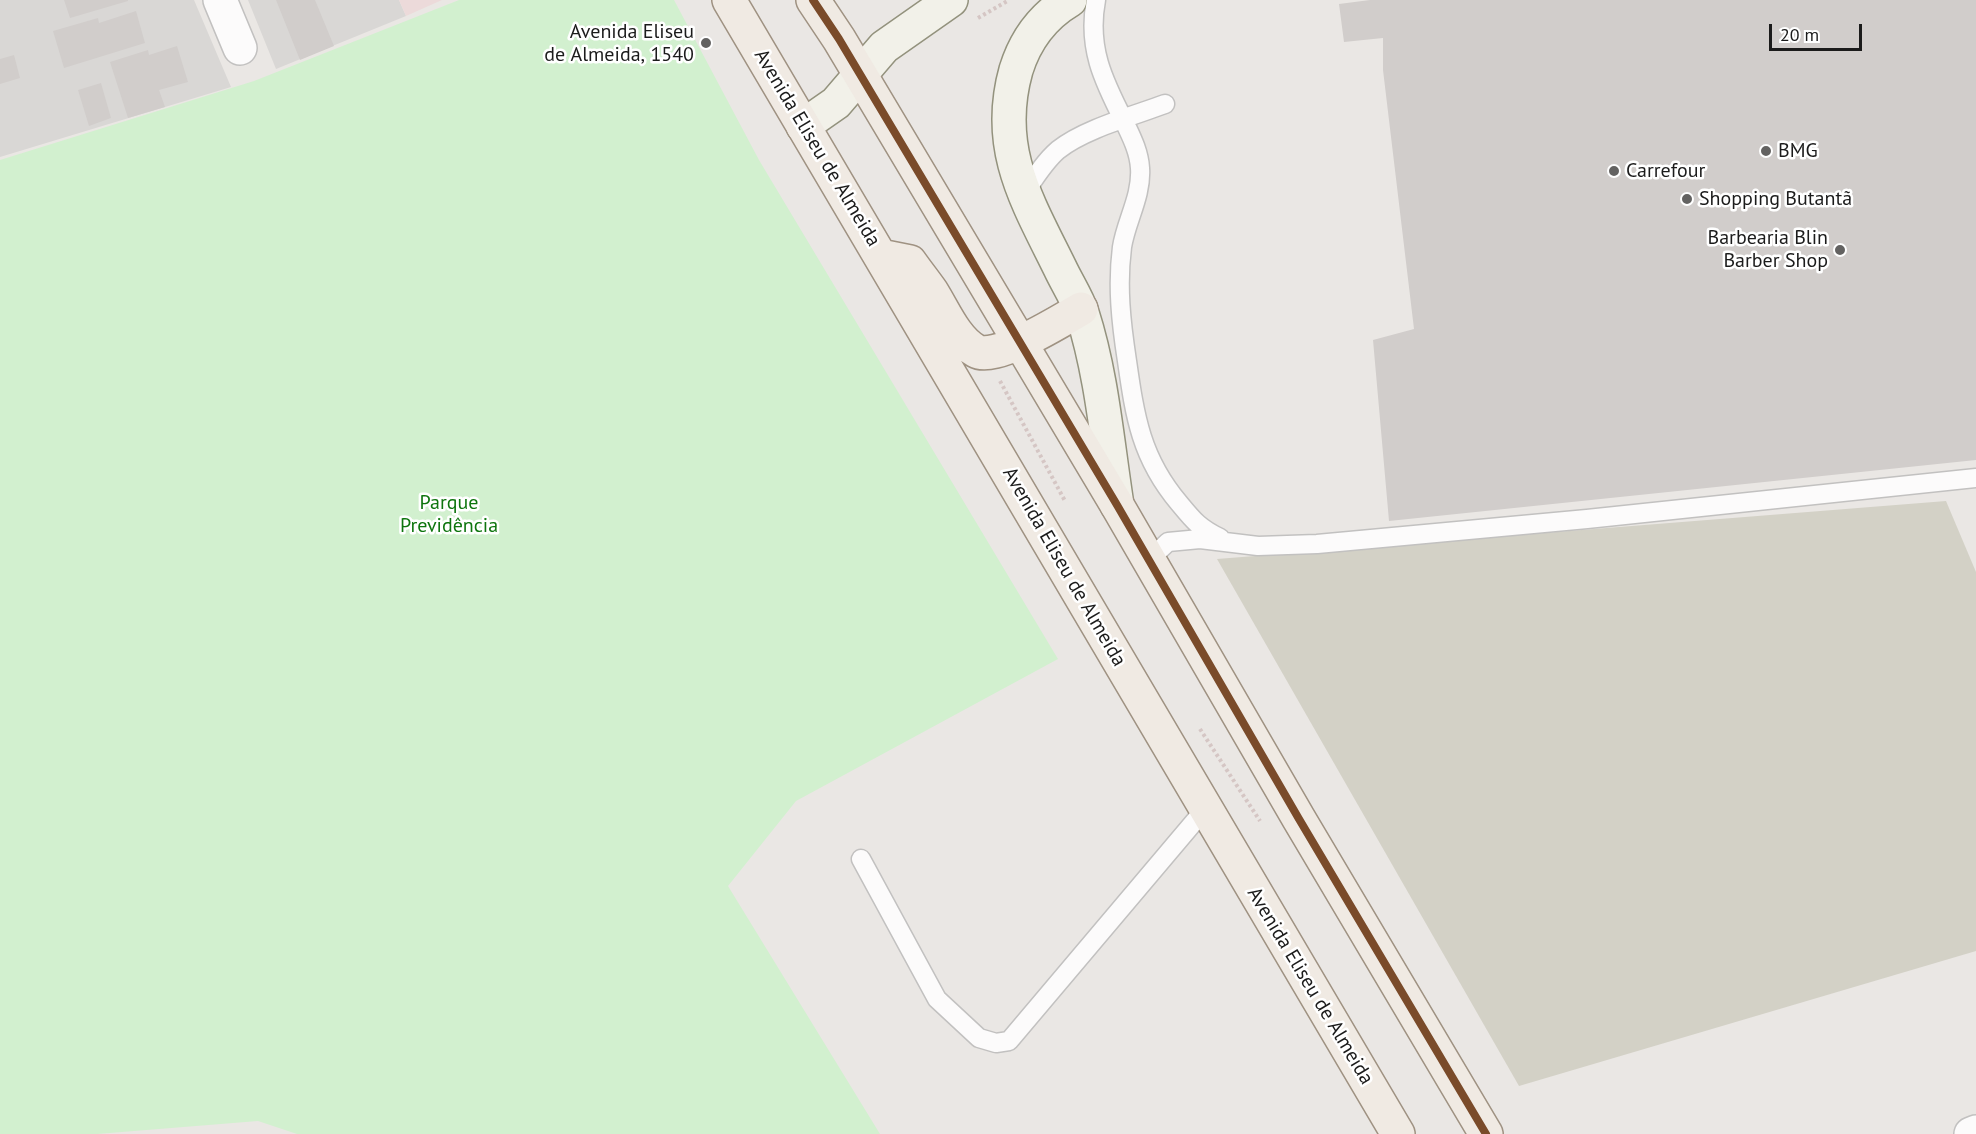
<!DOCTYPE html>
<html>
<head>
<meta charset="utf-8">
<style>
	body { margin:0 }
	#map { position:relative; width:1976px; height:1134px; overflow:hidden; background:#eae7e4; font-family:"PT Sans",sans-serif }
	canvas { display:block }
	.scale { position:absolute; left:1769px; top:24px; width:93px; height:27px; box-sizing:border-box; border:3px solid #1b1b1b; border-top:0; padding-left:8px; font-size:18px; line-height:21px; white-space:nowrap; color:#1b1b1b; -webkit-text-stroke:4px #fff; paint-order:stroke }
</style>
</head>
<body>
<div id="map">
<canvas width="1976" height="1134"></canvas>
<div class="scale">20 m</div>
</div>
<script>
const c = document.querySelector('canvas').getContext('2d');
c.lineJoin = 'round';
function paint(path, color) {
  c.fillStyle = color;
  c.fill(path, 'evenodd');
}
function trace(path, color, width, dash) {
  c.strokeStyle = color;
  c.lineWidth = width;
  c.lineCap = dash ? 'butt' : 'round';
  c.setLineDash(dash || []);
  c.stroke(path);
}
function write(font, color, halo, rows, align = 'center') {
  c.font = font + ' "PT Sans",sans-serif';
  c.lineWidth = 5;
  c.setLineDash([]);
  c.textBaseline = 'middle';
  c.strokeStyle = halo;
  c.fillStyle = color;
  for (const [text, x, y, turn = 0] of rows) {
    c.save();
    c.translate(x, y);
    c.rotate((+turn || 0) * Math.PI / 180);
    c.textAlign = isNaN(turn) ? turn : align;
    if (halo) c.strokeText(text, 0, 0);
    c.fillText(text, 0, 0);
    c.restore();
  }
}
const residential = new Path2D(`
	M0,0H194L231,87L0,157Z
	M248,0H399L406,16L276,69Z`);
const commercial = new Path2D(`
	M399,0H442L406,16Z`);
const construction = new Path2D(`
	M1946,501L1976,572V951L1519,1086L1217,559Z`);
const park = new Path2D(`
	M459,0H674L759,160L1058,659L796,801L728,886L880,1134H297L258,1121L97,1134H0V160L254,81Z`);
const building = new Path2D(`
	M64,0H128V1L70,18Z
	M276,0H315L334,46L300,60Z
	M1370,0H1976V460L1389,521L1373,340L1414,329L1383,70V38L1344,42L1339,4Z
	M136,11L145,43L64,68L53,31L98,18L99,23Z
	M177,46L188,82L159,90L165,107L128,118L110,62L148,50L149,55Z
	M14,55L20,78L0,84V59Z
	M101,83L111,118L89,126L78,90Z`);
const path = new Path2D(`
	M978,18L1009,0
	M1000,381L1065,501
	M1200,729L1260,821`);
const lane = new Path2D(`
	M1096,0C1087,47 1103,80 1124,121C1131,136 1139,151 1140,168C1142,196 1126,221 1122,247C1117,286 1121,322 1127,361C1135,417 1141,458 1179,503C1193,520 1199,528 1220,538
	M1024,194C1034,179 1044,162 1058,150C1084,129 1133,116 1165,104
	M1149,560L1168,542L1200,539L1258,546L1317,544L1587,519L1976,478
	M861,859L937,999L979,1038L996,1043L1009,1041L1205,809`);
const street = new Path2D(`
	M220,0L240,48
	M1971,1134L1976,1132`);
const secondary = new Path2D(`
	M1070,0C1043,16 1025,41 1016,70C994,148 1027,201 1060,268C1067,283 1077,298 1082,313C1102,375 1107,441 1117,505
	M803,126L836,103L884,47L951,0`);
const primary = new Path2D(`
	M729,0L1398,1134
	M813,0L839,39L1117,505L1299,819L1486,1134
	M880,256L910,262C917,272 925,282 932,292C944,311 955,339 976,351C995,362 1062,320 1081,309`);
const bus1 = new Path2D(`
	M813,0L839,39L1117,505L1299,819L1486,1134`);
const markers = [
	[706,43,6,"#636261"],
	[1766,151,6,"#636261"],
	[1614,171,6,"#636261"],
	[1687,199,6,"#636261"],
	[1840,250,6,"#636261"]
];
const poiNames = [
	["Avenida Eliseu",694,32,"right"],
	["de Almeida, 1540",694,55,"right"],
	["BMG",1778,151],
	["Carrefour",1626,171],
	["Shopping Butantã",1699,199],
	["Barbearia Blin",1828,238,"right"],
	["Barber Shop",1828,261,"right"]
];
const streetNames = [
	["Avenida Eliseu de Almeida",817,148,59],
	["Avenida Eliseu de Almeida",1064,567,60],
	["Avenida Eliseu de Almeida",1310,986,59]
];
const parkNames = [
	["Parque",449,503],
	["Previdência",449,526]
];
paint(residential, '#d9d7d5');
paint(commercial, '#ecdada');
paint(construction, '#d3d1c6');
paint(park, '#d2f0cf');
paint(building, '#d1cdcb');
trace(lane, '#c2c1c0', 21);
trace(street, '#c2c1c0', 36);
trace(secondary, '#93927d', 36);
trace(primary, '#9f9282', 36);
trace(path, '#d5c6c4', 4, [3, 3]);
trace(lane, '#fcfbfb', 18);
trace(street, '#fcfbfb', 33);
trace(secondary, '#f2f1e9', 33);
trace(primary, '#f0eae3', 33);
trace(bus1, '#7a4b2a', 8);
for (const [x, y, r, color] of markers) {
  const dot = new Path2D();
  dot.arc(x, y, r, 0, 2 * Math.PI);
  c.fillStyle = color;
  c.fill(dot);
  trace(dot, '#fff', 2);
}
write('20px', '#1b1b1b', '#fff', poiNames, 'left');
write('20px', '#1b1b1b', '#fff', streetNames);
write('20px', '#0e750e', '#fff', parkNames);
</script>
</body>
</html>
